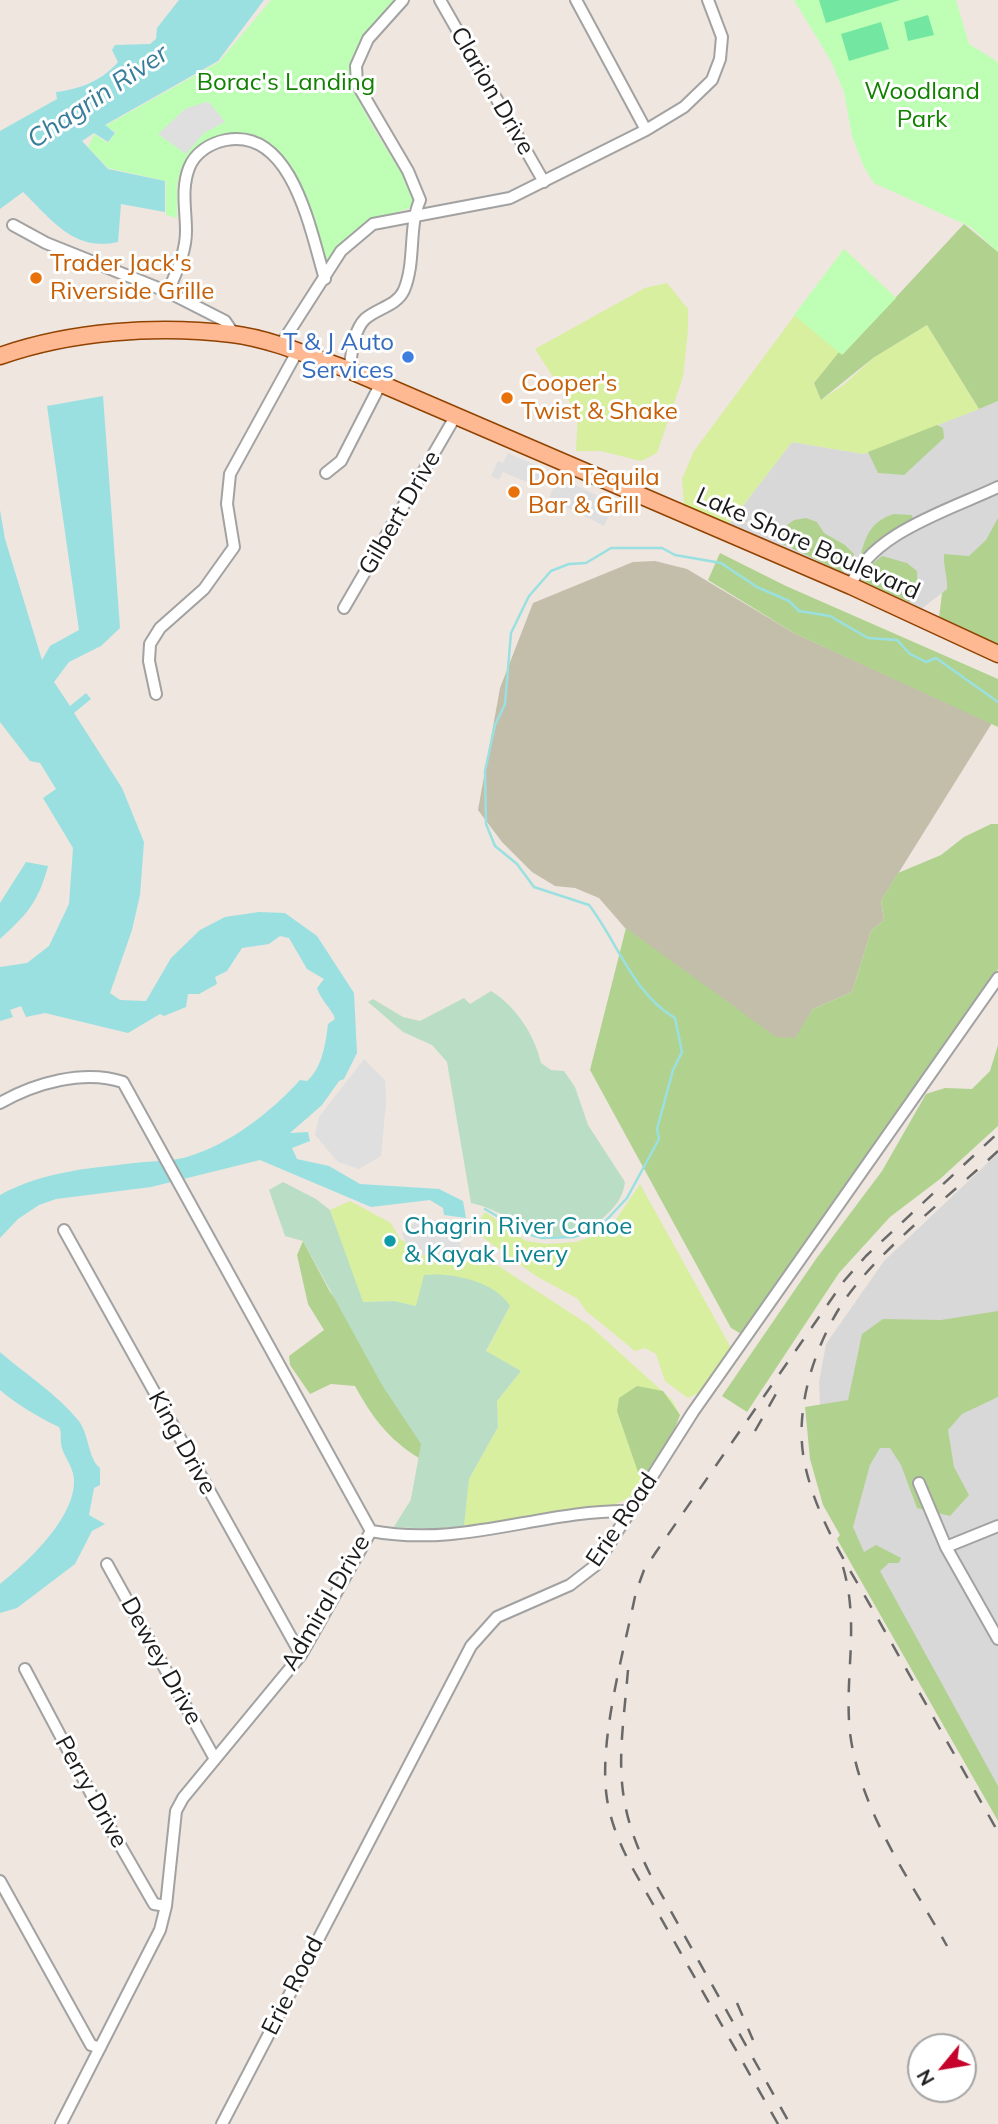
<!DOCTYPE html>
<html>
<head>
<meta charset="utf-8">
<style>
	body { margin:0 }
	#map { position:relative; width:998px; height:2124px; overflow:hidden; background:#eee6df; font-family:Mulish,sans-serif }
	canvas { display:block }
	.north { position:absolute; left:907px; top:2033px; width:70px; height:70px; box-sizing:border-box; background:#fff; border:2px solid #a4a4a4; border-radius:50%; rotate:240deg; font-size:19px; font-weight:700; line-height:28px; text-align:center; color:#1b1b1b }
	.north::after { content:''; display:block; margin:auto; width:24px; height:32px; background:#c5002a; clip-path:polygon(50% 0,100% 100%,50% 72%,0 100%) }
</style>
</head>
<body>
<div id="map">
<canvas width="998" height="2124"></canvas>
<div class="north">N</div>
</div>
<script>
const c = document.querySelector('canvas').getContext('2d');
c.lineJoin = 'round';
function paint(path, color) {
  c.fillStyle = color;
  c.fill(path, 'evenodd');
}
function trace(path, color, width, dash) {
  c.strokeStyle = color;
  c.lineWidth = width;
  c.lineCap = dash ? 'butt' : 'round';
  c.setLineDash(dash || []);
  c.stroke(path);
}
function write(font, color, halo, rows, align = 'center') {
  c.font = font + ' Mulish,sans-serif';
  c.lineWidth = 6;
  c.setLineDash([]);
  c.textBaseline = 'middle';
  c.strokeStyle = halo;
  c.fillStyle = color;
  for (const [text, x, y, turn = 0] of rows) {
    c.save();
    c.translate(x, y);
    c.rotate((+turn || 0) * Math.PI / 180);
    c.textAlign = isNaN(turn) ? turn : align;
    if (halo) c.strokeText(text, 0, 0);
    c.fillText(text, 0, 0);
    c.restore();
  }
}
const residential = new Path2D(`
	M998,401V556L960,579L920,610L728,525L792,442L864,454Z
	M998,1153V1805L861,1566L822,1450L819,1382L826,1344L884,1261Z`);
const construction = new Path2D(`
	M655,561L687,569L794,633L992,723L881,901L884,920L871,931L852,992L813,1009L796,1038H776L632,936L599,898L575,888L555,886L532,872L502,842L478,810L500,688L533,603L633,562Z`);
const grass = new Path2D(`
	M844,249L896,298L839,353L814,383L821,400L845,384L873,358L927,325L979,409L864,454L792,442L728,525L702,516L684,504L682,479L694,451Z
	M667,283L688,309V330L683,377L657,453L641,461L601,451H576L578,415L535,349L645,288Z
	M640,1184L731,1348L698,1393L688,1398L665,1381L656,1354L645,1348L635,1351L586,1311L578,1299L536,1276L477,1233V1224L485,1212L526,1241L547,1244L576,1242L609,1230Z
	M350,1201L391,1223L399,1238L423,1255H462L477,1252L589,1325L672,1400L680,1415C669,1442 651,1478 629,1497C607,1515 481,1527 446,1532L434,1529L464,1526L469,1479L498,1427L497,1401L521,1371L486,1352L510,1306H416L393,1301L362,1302L330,1210Z`);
const forest = new Path2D(`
	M964,224L998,252V401L979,409L927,325L873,358L821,400L814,383L839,352L843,354Z
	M937,425L943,428L944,438L904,475L878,473L868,452Z
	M894,514L912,515L913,519C900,540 877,534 863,558L861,554C866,534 873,520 894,514Z
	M806,518L817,522L824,533L845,545L854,554L850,571L842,572L779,542L778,532L794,520Z
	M998,518V645L957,630L939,618L942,593L947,589C948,578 943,566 944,554L969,556L986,540Z
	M720,553L786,586L998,679V727L794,633L708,580Z
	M882,556L907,563L917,571L918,595L909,602L863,582L861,573Z
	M991,824H998V969L743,1335L731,1328L590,1070L626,928L776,1037L795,1038L813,1009L852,992L871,931L884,920L881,901L898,873L941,855L964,837Z
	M998,1045V1126L940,1179L890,1217L839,1273L747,1412L722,1396L816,1259L882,1171L926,1094L945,1088L972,1089L990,1071Z
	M303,1241L330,1292L462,1449L394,1527L411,1500L419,1458C388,1439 372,1417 355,1386L331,1384L310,1394L290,1365L289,1356L324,1330L308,1304L297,1255Z
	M998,1311V1397L962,1414L948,1430L954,1467L969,1495L950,1516L917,1508L901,1465L890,1448H880L870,1465L853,1527L864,1552L876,1545L901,1558L899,1563H889L880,1571L998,1786V1821L837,1539L840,1535L823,1505L810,1459L805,1407L848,1400L862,1334L883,1319L941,1320Z
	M637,1386L663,1391L680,1415L672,1436L646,1474L639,1475L617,1411L619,1398Z`);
const wetland = new Path2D(`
	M491,991C516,1006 535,1036 541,1063L551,1070L564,1071L575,1087L588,1125L625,1182C623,1198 615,1207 603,1218C550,1264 518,1212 471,1203L447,1062L432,1045L403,1032L368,1002L373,999L403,1017L420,1021L464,998L470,1004Z
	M283,1182L316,1199L330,1210L363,1302L394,1301L416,1306L424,1275C451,1272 495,1281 510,1306L486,1351L521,1371L497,1401L498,1427L469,1479L464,1526L434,1529L394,1527L411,1500L421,1444L382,1385L303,1241L285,1236L269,1190Z`);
const park = new Path2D(`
	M271,0H397L352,65C348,98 391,153 408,183L414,197L412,207L368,222L353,232L327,261L321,258L297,181L246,137L231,134L212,138L195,151L182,167L177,184V218L166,215V181L108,168L88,147L94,134L108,143L116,132L105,126L219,62Z
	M794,0H956L969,44L998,62V252L971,227L874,183L864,167L852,136L844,92L831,61Z
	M844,249L896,298L842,355L794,315Z`);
const pitch = new Path2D(`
	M819,0H900L826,23Z
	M928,15L934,35L908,41L904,22Z
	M881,22L889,49L849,61L841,34Z`);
const parking = new Path2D(`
	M205,102L210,103L225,122L204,133L186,154L158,134L185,109Z
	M508,453L544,469L536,486L503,472L499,480L491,476L498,461L503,463Z
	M558,477L609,501L604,510L610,513L604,526L549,498Z
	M364,1059L385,1080L386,1103L381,1156L359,1169L338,1162L315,1135L319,1117Z
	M420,1218L448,1222L459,1231L462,1255H423L406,1244L402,1233Z`);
const water = new Path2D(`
	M179,0H264L218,61L105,125L115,133L108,142L94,133L82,141L108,169L165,181V212L121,204L118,242C74,252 52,220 23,192L0,209V131L57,99L56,92C80,89 102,81 118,62L112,50L115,45L150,44L156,39L157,28Z
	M103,396L120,628L101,646L69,662L54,682L70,706L86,693L91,699L74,713L122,788L144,842L140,895L132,930L110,993L120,1000L146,1001L171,958L200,930L225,917L259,912L285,913L317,936L354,993L357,1053L344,1079L339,1081L322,1105L290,1133L308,1132L310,1141L292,1148L297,1159L329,1166L360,1184L439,1189L463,1201L466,1218L444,1215L443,1208L430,1200L371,1207L260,1160L151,1187L56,1199L39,1205L18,1219L0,1238V1195C45,1170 94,1168 144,1162C158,1161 173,1161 187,1157C230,1144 270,1113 300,1080L307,1081C322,1069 326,1042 328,1024L335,1019C333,1010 321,1001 317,988L324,979L307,969L289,938L280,936L269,944L242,948L227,971L215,977L217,984L199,994H188L186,1007L164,1016L160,1014L128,1033L45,1013L26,1017L21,1006L10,1010L13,1017L0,1021V967L27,963L49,946L69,904L73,848L43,798L56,789L40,763L30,761L0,722V510L5,539L42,660L50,646L79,630L47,406Z
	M26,862L48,866C38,903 27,914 0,939V903Z
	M0,1352C25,1374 57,1394 78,1420C89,1433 88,1459 100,1468V1485L94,1488L89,1515L105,1524L92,1531L75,1564L17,1608L0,1613V1584C28,1562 76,1517 74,1479C73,1465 62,1455 61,1443C60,1436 62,1433 59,1427C40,1418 16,1404 0,1390Z`);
const stream = new Path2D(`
	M485,1209L527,1234L542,1238L574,1237L600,1227L627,1198L659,1139L657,1129L673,1070L682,1052L675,1018C633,994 617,941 589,905L534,887L517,864L495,846L486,824L485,771L495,725L505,704L511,633L529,596L551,571L569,564L586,563L611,548H662L675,555L721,563L757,587L789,601L799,611L830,616L868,638L897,640L910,654L926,662L936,658L998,702`);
const street = new Path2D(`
	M440,0L544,182
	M576,0L646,130
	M13,225L46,243L168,292L225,321L234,334
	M168,292C176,272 186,253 186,231C186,209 181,189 189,168C195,152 211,143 226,140C293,127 311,234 325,279
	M280,346L341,251L373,224L510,198L646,130L684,107L712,80L720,59L722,37L708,0
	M349,370C352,354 353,331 365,319C377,308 397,306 404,290C416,261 408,228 420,200L408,171L357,84L356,66L368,39L403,0
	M326,473L341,461L380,385
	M851,586C867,534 952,509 998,487
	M344,608L455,417
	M156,694L149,661L150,644L160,628L204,589L234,547L227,504L230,474L297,352
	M0,1103C35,1083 84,1069 123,1082L371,1531
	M64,1230L301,1655
	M919,1483L946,1547L998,1639
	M371,1531C464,1548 540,1510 629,1511
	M946,1547L998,1526
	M107,1564L215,1759
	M25,1669L97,1805L154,1904L166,1906
	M0,1881L91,2045L100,2048
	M61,2124L160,1930L166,1906L176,1811L183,1798L301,1655L371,1531
	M222,2124L471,1646L497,1617L570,1585L596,1565L693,1412L998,978`);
const primary = new Path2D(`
	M0,356C71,331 157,325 232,334C272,339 312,357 349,370L851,586L998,654`);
const rail = new Path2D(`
	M998,1151C950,1196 869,1257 837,1312C812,1355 795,1411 804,1460C815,1518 850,1569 878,1619C918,1690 958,1761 998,1832
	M755,1431L776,1394
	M843,1567C860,1625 844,1676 850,1733C860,1811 909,1878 947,1946
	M628,1670C621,1754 610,1794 650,1874L790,2124
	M737,2003L753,2040
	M778,2124L633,1869C621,1847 611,1824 607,1799C598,1741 624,1651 636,1592L644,1570L656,1552L844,1281L866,1256L998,1133`);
const markers = [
	[36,278,7,"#e8710a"],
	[408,357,7,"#3f7fe0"],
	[507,398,7,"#e8710a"],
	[514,492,7,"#e8710a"],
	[390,1241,7,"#0f9aa8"]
];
const parkNames = [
	["Borac's Landing",286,83],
	["Woodland",922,92],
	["Park",922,120]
];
const streetNames = [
	["Clarion Drive",492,91,60],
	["Gilbert Drive",400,513,-60],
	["Lake Shore Boulevard",808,544,24],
	["King Drive",182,1443,61],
	["Erie Road",622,1520,-56],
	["Admiral Drive",326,1603,-60],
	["Dewey Drive",161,1661,61],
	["Perry Drive",91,1792,61],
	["Erie Road",293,1986,-63]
];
const foodNames = [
	["Trader Jack's",50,264],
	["Riverside Grille",50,292],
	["Cooper's",521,384],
	["Twist & Shake",521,412],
	["Don Tequila",528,478],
	["Bar & Grill",528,506]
];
const shopNames = [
	["T & J Auto",394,343],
	["Services",394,371]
];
const cultureNames = [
	["Chagrin River Canoe",404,1227],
	["& Kayak Livery",404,1255]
];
const waterNames = [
	["Chagrin River",98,97,-34]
];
paint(residential, '#d9d8d8');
paint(construction, '#c3beaa');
paint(grass, '#d7ef9e');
paint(forest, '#b1d28f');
paint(wetland, '#badec5');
paint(park, '#beffb5');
paint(pitch, '#73e7a1');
paint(parking, '#dfdfdf');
paint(water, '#9ae0e1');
trace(stream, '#9ae0e1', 2.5);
trace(street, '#a2a2a2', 14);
trace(primary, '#914200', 19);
trace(street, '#fff', 10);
trace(primary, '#ffb992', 16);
trace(rail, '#696969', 2.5, [14, 14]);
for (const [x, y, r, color] of markers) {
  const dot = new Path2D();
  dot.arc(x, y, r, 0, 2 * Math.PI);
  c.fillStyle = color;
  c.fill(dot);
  trace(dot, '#fff', 2.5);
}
write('24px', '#118100', '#fff', parkNames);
write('24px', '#1b1b1b', '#fff', streetNames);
write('24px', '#c56008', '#fff', foodNames, 'left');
write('24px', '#366cbe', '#fff', shopNames, 'right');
write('24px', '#0d838f', '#fff', cultureNames, 'left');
write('italic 26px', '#387e9b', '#fff', waterNames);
</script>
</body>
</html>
